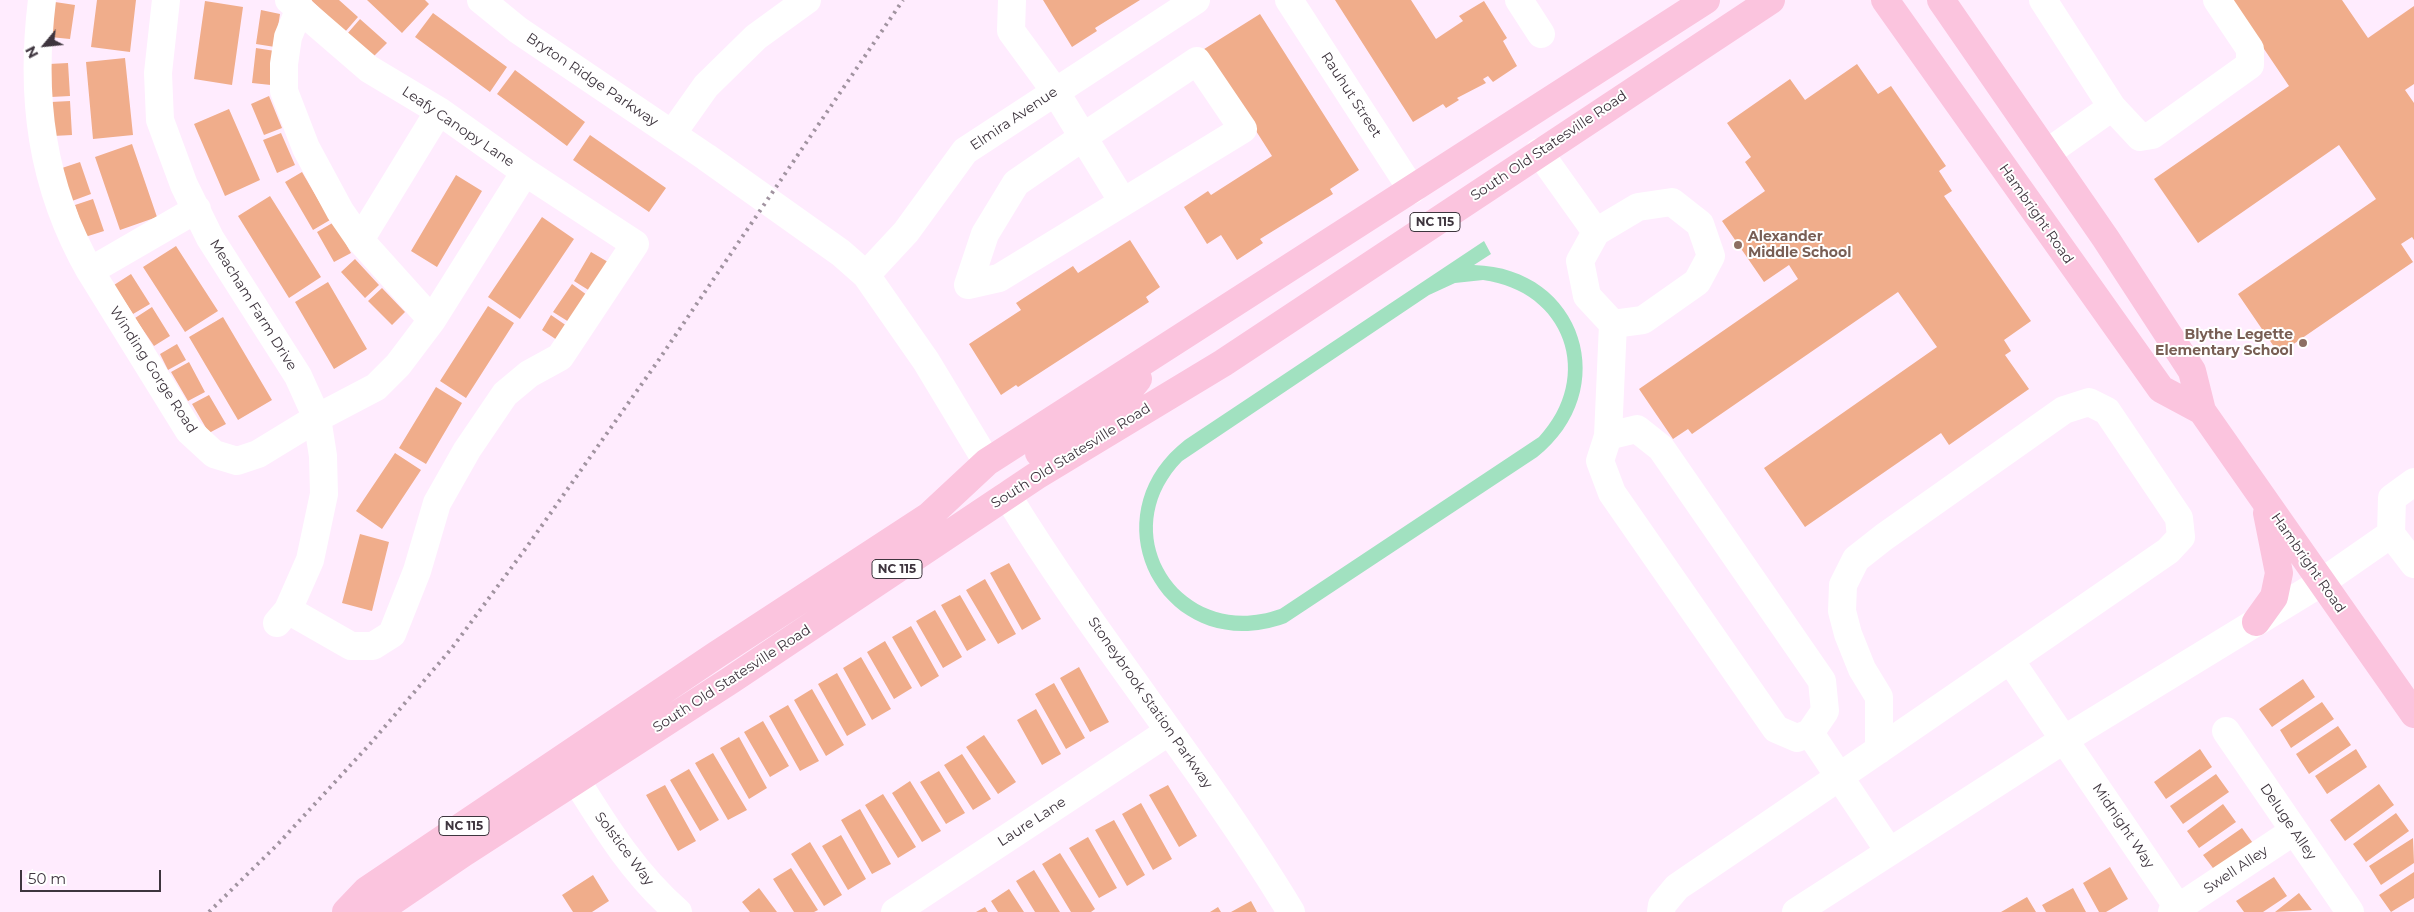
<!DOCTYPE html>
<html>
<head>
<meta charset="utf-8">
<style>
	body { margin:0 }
	#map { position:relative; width:2414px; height:912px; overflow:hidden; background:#ffecfe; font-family:Montserrat,sans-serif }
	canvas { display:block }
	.north { position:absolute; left:20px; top:20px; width:50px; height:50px; -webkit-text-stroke:4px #fff; paint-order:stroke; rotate:242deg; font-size:14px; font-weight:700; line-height:20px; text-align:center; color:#3e353e }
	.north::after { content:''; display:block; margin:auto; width:18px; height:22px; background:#3e353e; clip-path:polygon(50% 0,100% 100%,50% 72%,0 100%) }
	.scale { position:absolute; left:20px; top:870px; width:141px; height:22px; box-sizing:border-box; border:2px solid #3e353e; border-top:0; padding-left:6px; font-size:15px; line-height:18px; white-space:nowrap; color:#3e353e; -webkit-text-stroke:4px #fff; paint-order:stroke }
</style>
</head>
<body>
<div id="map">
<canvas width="2414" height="912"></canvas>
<div class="north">N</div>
<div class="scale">50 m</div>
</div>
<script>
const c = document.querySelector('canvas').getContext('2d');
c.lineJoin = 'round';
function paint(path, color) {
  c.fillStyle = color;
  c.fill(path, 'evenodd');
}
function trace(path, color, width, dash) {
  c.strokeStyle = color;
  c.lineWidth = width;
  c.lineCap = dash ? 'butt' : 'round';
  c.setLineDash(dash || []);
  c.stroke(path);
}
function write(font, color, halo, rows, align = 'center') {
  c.font = font + ' Montserrat,sans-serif';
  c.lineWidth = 4;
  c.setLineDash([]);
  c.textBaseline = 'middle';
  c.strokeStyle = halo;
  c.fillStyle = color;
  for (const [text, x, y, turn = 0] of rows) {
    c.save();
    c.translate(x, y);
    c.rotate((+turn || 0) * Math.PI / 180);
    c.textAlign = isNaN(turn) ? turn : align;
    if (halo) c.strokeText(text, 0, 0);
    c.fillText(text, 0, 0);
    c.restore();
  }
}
const green = new Path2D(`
	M1484,241L1491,254L1474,265C1583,268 1621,391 1537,457L1286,623C1165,667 1084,519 1185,440ZM1483,280C1565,291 1596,376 1539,437L1280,609C1183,644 1110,535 1182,461L1429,295L1455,283Z`);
const building = new Path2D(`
	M97,0H136L130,52L91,47Z
	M311,0H339L358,17L345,32Z
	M367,0H425L429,4L402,33Z
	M1043,0H1140L1095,28L1097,31L1072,47Z
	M1335,0H1411L1436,39L1463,21L1459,16L1484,1L1507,38L1503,41L1517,66L1493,82L1488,76L1483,79L1486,83L1457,98L1459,100L1446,108L1443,104L1413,122Z
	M2231,0H2342L2368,38L2414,6V84L2405,90L2414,103V240L2412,237L2401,244L2413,262L2279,354L2238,294L2376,199L2339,145L2198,243L2154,179L2289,86Z
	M205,1L243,7L232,85L194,79Z
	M55,2L75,5L70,39L50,37Z
	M261,10L280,14L275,47L256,44Z
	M433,13L507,67L490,92L415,37Z
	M1260,14L1359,170L1330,189L1333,194L1260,239L1263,243L1237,260L1221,235L1207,244L1184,207L1208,191L1211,195L1272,156L1221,76L1201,51Z
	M360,19L387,43L373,57L347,34Z
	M256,48L275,51L271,85L252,83Z
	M125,58L133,135L93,139L86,62Z
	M68,63L70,96L51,97L49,64Z
	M1857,64L1878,94L1891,86L1946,166L1939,171L1952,191L1944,196L2031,321L2004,340L2011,351L2005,355L2029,389L1949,445L1941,433L1805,527L1764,468L1937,347L1898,292L1692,434L1688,429L1673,439L1639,389L1798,279L1789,265L1764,282L1722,221L1765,191L1745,162L1751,157L1727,123L1790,79L1805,100Z
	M515,70L585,122L567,146L497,94Z
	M269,96L282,128L264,135L251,104Z
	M70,101L72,135L53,136L51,102Z
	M229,109L260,180L225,196L194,124Z
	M281,133L295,165L277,173L263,140Z
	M590,135L666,188L649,212L573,160Z
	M132,144L157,217L120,230L95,157Z
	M80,162L91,194L72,201L62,168Z
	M302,172L330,220L313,230L285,182Z
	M456,175L482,191L437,267L411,251Z
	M270,196L321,277L289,298L238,216Z
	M93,199L104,231L85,237L75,205Z
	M542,217L574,239L520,319L488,297Z
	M334,222L351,253L334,262L317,232Z
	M1130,240L1160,287L1146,297L1149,302L1018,387L1016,385L1001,395L969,344L1021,310L1016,303L1073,266L1078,273Z
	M176,246L218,311L185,332L143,267Z
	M591,252L608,262L590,291L574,281Z
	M355,259L379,285L365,298L341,272Z
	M131,274L150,304L133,314L114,285Z
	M328,282L367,349L334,369L295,302Z
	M572,284L587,295L569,322L553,312Z
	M382,288L405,312L392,325L368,301Z
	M488,306L514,323L466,398L440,381Z
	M152,307L170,336L154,346L135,318Z
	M551,315L567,326L557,340L542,330Z
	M223,317L272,400L238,420L189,337Z
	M177,344L186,360L168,370L160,354Z
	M189,362L205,392L188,401L171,372Z
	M436,387L462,403L426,464L399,448Z
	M209,395L226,424L209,433L192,404Z
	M395,453L421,470L382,529L356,511Z
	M360,534L389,542L372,611L342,603Z
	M1009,563L1041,619L1022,630L990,573Z
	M985,579L1016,634L998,644L966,590Z
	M960,595L986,640L967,651L941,605Z
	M935,610L962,657L943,668L916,621Z
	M911,626L939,676L921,687L892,637Z
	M885,641L912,688L894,699L867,652Z
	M861,657L891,709L872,720L843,668Z
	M1079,667L1109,722L1090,732L1060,678Z
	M837,673L866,725L847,736L818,684Z
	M2303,679L2315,697L2272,727L2259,709Z
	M1054,683L1085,738L1066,749L1035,694Z
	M812,689L844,745L826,756L794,700Z
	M2322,702L2334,719L2291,748L2280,730Z
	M788,705L819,761L800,771L769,716Z
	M1036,709L1061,754L1042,765L1017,720Z
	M763,721L789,766L770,777L744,732Z
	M2338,726L2351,745L2309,774L2296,754Z
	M984,735L1016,782L998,794L966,747Z
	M739,737L767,788L749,799L720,748Z
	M2200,749L2212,767L2166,799L2154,782Z
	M2356,749L2367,767L2327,794L2315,776Z
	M713,753L747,810L728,820L695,763Z
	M962,754L991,799L973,810L944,765Z
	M689,769L719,820L700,831L670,780Z
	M939,771L965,813L946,824L920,782Z
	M2216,774L2229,792L2183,824L2170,806Z
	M910,781L941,831L922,842L892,793Z
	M2379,784L2394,805L2345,841L2330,820Z
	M665,785L696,841L678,851L646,795Z
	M1168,785L1197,836L1179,847L1149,795Z
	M883,794L916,847L898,858L865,805Z
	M1141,803L1172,859L1153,870L1122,814Z
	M2223,804L2236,822L2199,848L2187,831Z
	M860,809L891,864L872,874L841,820Z
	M2396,813L2409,831L2366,862L2353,844Z
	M1114,820L1145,875L1127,886L1095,830Z
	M2242,828L2255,846L2216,872L2203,855Z
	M841,835L866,879L848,890L822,846Z
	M1088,837L1117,888L1099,898L1069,848Z
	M2413,838L2414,863L2381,885L2369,866Z
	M810,842L842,895L824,906L791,854Z
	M1060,853L1095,909L1091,912H1071L1042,864Z
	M2110,867L2128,899L2106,912H2099L2083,883Z
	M791,868L818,910L814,912H794L773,879Z
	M1034,870L1060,912H1035L1016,881Z
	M2414,872V898L2391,912L2379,895Z
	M593,875L609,901L592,912H573L562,895Z
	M2274,877L2287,896L2263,912H2244L2236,901Z
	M759,888L777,912H750L742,902Z
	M2073,888L2086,912H2046L2042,905Z
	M1009,889L1024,912H998L991,901Z
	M2299,893L2312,910L2275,912Z
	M2027,897L2036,912H2001Z
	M1251,901L1257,912H1231Z
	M985,907L988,912H976Z
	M1218,907L1221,912H1210Z`);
const minor = new Path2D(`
	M42,0C30,97 41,185 90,271L189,431L214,454L237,461L258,454L317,418L376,387L398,365L432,320L525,172
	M166,0L158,73L160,120L184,185L210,238L298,376L317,418L323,456L324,494L310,560L288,610L277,623
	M481,0L518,30L706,157L841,253L866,275L926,361L987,462
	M1012,0L1011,31L1055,91L1083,137L1016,183L985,234L968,285L999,278L1243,129L1197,61L1083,137L1123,202
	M1289,0L1412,190
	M1519,0L1541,34
	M2043,0L2112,107L2140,137L2152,135L2250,65V49L2217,0
	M300,8L288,37L284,64V91L306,148L340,211L360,240L432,320
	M672,134L706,86L756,37L807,0
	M1539,152L1596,232
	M2047,153L2112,107
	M1672,202L1700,224L1711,256L1697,282L1643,320L1613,324L1587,296L1580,261L1596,232L1638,207Z
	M360,240L439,111
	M90,271L197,209
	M866,275L906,232L965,151L1196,0
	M1608,436L1637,429L1661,448L1822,681L1825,711L1810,733L1797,738L1776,729L1612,493L1600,461L1608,436L1613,324
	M2414,482L2392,498L2391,534L2414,564
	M1007,495C1095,639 1204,768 1291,912
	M288,610L351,646H373L392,634L417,571L437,503L467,450L505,394L529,374L560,357L635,244L525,172L439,111L369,69L289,0
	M2010,660L2181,912
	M2226,731L2350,912
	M1810,733L1889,851
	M576,780C606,828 635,875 678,912
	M895,912L1168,732
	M1661,912L1662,905L1677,887C1842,776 2005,663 2168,551L2181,537L2179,518L2107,411L2089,402L2064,410L1884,537L1856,559L1843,585L1842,611L1848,634L1862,669L1879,697V750
	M1796,912L2065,739L2322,582L2391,534
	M2172,912L2294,831`);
const major = new Path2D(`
	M1885,0L2161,389L2202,411
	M1941,0L2106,239L2192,371L2202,411L2414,714
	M1039,453C1073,431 1114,412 1138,379
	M2256,622L2274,597L2279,573L2267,513
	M346,912L367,890L716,655L929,516L987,462L1706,0
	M371,912L381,909L465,852L731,680L1036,476L1223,363L1771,0`);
const rail = new Path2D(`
	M209,912L278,844L370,744L452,648L526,548L658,361L903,0`);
const markers = [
	[1738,245,5,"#8d6e63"],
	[2303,343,5,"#8d6e63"]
];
const shields = [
	[1435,222,50],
	[897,569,50],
	[464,826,50]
];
const shieldNames = [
	["NC 115",1435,222],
	["NC 115",897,569],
	["NC 115",464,826]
];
const streetNames = [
	["Bryton Ridge Parkway",592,80,34],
	["Rauhut Street",1351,95,57],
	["Elmira Avenue",1014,119,-34],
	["Leafy Canopy Lane",458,127,34],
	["South Old Statesville Road",1549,146,-34],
	["Hambright Road",2036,214,55],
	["Meacham Farm Drive",253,305,58],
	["Winding Gorge Road",153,370,57],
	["South Old Statesville Road",1071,456,-32],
	["Hambright Road",2308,563,55],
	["South Old Statesville Road",732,679,-33],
	["Stoneybrook Station Parkway",1150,703,55],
	["Laure Lane",1032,822,-33],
	["Deluge Alley",2288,822,56],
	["Midnight Way",2123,826,56],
	["Solstice Way",624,849,53],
	["Swell Alley",2236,870,-34]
];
const educationNames = [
	["Alexander",1748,237],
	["Middle School",1748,253],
	["Blythe Legette",2293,335,"right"],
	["Elementary School",2293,351,"right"]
];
paint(green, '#a1e1c0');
paint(building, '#f0ad8b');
trace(minor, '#fff', 28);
trace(major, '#fbc4de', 28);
trace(rail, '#a193a0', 4, [2.5, 5]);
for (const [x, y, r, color] of markers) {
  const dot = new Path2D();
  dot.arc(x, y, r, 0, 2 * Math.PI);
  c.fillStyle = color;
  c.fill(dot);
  trace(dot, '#fff', 2);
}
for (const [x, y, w] of shields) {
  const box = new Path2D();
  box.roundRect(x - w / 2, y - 9.5, w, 19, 4);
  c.fillStyle = '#fff';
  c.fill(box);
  trace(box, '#3e353e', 1);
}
write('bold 12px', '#3e353e', null, shieldNames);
write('14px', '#3e353e', '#fff', streetNames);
write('bold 14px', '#785e54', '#fff', educationNames, 'left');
</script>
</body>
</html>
